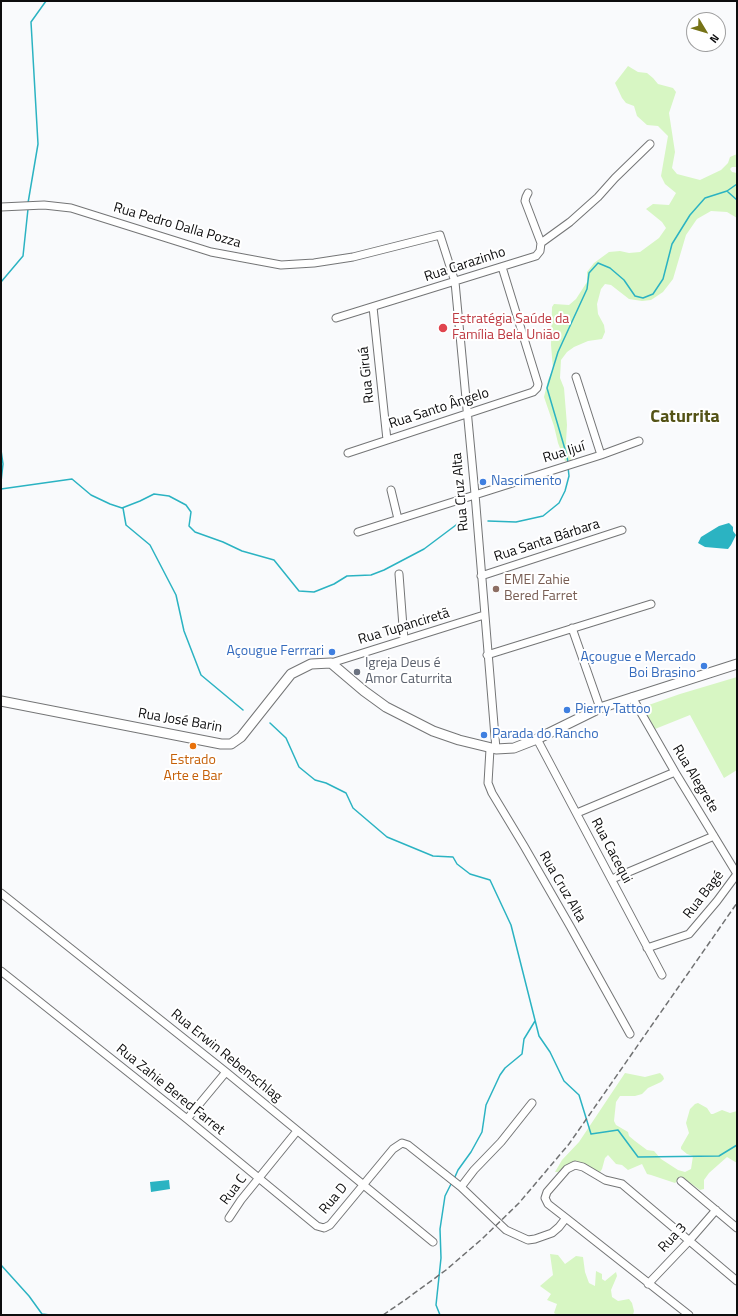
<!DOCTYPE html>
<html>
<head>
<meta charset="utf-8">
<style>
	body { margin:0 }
	#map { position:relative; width:738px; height:1316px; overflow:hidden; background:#f9fafc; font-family:"Titillium Web",sans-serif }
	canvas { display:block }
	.frame { position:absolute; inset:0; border:2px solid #0d0d0e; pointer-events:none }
	.north { position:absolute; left:686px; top:12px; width:40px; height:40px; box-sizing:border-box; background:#fff; border:1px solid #9e9e9f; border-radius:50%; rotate:128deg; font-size:11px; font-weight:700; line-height:16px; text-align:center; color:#0d0d0e }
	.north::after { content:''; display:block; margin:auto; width:14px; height:18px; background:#767317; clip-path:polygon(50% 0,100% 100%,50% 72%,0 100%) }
</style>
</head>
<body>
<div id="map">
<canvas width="738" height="1316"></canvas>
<div class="frame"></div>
<div class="north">N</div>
</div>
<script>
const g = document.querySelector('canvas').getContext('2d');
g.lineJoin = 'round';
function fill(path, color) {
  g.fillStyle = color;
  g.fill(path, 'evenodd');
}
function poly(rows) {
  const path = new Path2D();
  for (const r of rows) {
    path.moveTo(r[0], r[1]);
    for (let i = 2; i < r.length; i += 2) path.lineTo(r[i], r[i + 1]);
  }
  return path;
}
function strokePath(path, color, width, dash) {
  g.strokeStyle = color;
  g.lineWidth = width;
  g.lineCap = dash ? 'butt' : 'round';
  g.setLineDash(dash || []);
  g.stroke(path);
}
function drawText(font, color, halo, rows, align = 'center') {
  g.font = font + ' "Titillium Web",sans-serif';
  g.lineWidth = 4;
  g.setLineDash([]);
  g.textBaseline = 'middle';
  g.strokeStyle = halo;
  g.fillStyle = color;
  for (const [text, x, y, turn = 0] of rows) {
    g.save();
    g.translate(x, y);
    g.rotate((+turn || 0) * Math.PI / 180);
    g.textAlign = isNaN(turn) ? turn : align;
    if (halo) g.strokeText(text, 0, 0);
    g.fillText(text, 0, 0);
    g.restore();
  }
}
fill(poly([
	[628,66,638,72,647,73,653,78,658,84,673,88,676,92,669,113,675,152,672,168,677,174,700,180,721,170,728,163,730,157,737,154,737,167,732,167,730,169,732,172,737,173,737,218,727,212,711,211,697,219,686,235,673,279,663,292,651,300,642,301,629,299,611,285,605,284,601,289,597,304,598,314,604,325,605,332,602,339,588,341,574,347,567,352,561,360,560,378,564,388,567,425,566,442,571,460,565,461,558,443,554,426,544,397,548,380,553,369,551,345,552,307,554,304,569,305,576,299,587,282,587,272,594,263,609,252,620,251,629,253,640,252,659,238,666,228,662,222,646,209,653,204,669,205,676,193,665,184,661,176,668,136,658,126,647,125,637,116,634,106,626,103,622,98,615,83],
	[737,677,737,770,724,778,690,715,655,729,643,707,680,694],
	[625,1073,645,1077,660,1073,663,1076,664,1079,661,1082,648,1088,642,1094,635,1096,620,1096,616,1102,614,1121,616,1125,628,1132,629,1136,635,1141,647,1150,654,1151,661,1159,678,1170,685,1172,691,1169,693,1156,687,1154,681,1149,681,1147,689,1133,686,1123,690,1109,695,1104,698,1103,707,1108,711,1114,713,1114,722,1110,730,1113,737,1111,737,1163,727,1157,709,1173,704,1180,704,1189,700,1190,682,1177,675,1183,651,1175,647,1174,642,1164,628,1170,622,1165,616,1164,608,1155,605,1158,602,1169,600,1172,593,1170,587,1165,579,1163,571,1164,558,1172,555,1172,562,1160,579,1142],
	[550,1254,558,1255,565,1264,576,1256,583,1257,585,1272,589,1283,595,1286,596,1271,602,1274,602,1279,605,1281,616,1272,617,1276,611,1290,612,1297,618,1301,629,1299,632,1303,634,1311,633,1315,557,1315,554,1313,557,1304,547,1300,551,1294,540,1286,553,1275]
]), '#d7f6c3');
fill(poly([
	[729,523,733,527,733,531,736,535,731,545,728,549,705,547,698,543,701,537,719,526],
	[169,1180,170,1189,151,1192,150,1182]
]), '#2bb3c2');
strokePath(poly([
	[728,192,737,200],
	[28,203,38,144,31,22,46,1],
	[1,282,23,256,28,209],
	[1,450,3,464,1,482],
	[568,463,567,456,547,388,558,352,587,289,589,273,598,263,610,268,624,280,635,296,643,298,653,294,663,279,672,244,690,215,705,198,727,191,737,184],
	[1,489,72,479,91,495,110,504,122,508,140,501,154,494,169,496,186,505,191,512,189,526,195,532,223,542,242,551,274,560,299,591,314,592,334,584,347,576,371,575,384,570,424,549,460,522],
	[123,508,126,525,150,545,176,595,184,631,201,675,243,710],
	[488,521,516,522,543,516,559,503,565,491,569,476,568,467],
	[270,723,286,738,299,767,315,780,326,783,346,793,353,808,387,837,433,856,453,857,457,864,470,874,490,880,511,925,539,1036,550,1052,564,1081,579,1095,591,1134,618,1130,638,1157,719,1156,737,1145],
	[454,1179,458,1170,471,1152,482,1132,486,1105,500,1075,505,1068,522,1054,524,1039,535,1021],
	[1,1265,29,1296,42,1314,50,1315],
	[440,1315,436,1305,441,1258,440,1229,445,1196,452,1182]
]), '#2bb3c2', 1.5);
const minor = poly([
	[1,207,44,205,71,208,211,252,281,265,314,263,353,257,440,235,455,282,475,494,496,749],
	[541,243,570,222,598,197,615,178,650,144],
	[373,307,387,440],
	[336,318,536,256,540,251,541,243,525,201,526,197,528,193],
	[576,377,601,455],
	[348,453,533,392,537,388,538,384,502,267],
	[391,490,398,519],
	[358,532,601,455,639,441],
	[399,574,404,640],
	[481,576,622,530],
	[572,628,600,708],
	[487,655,651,604],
	[331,663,484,615],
	[632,697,675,772,737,874,717,901,689,934,647,948],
	[537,739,662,975],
	[490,749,488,783,492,793,524,846,570,926,630,1034],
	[577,813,675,772],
	[612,879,714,836],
	[1,893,226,1072,433,1242],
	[1,971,187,1119,317,1226,324,1228,330,1225,393,1149,402,1143,408,1145,461,1187,506,1230,528,1240,535,1239,552,1233,559,1227,566,1218,689,1315],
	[187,1119,226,1072],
	[681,1181,737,1228],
	[461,1187,474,1170,501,1142,532,1103],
	[229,1218,241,1200,297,1131],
	[566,1218,548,1204,545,1198,547,1192,567,1169,575,1165,583,1167,605,1180,622,1184,737,1281],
	[648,1284,689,1241,716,1210]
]);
const major = poly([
	[1,701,221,744,231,744,241,737,291,674,311,664,331,663,364,691,386,707,433,731,459,740,496,749,514,748,537,739,600,708,737,664]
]);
strokePath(minor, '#747576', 9);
strokePath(major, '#747576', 11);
strokePath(minor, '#fff', 7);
strokePath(major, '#fff', 9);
strokePath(poly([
	[383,1315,405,1300,446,1270,482,1239,519,1203,569,1144,737,903]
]), '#707172', 1.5, [6, 3]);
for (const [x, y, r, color] of [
	[443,328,5,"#e0444e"],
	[483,482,4,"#3f7fe0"],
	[496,589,4,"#8d6e63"],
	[332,652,4,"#3f7fe0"],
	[704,666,4,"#3f7fe0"],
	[357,672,4,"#6b7280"],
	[567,710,4,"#3f7fe0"],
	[484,735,4,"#3f7fe0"],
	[193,746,4,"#e8710a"]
]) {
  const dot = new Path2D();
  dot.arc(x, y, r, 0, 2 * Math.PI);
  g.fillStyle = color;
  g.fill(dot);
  strokePath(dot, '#fff', 1.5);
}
drawText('14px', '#0d0d0e', '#fff', [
	["Rua Pedro Dalla Pozza",177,226,16],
	["Rua Carazinho",465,265,-18],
	["Rua Giruá",367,375,-96],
	["Rua Santo Ângelo",439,409,-18],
	["Rua Ijuí",564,453,-17],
	["Rua Cruz Alta",461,492,-95],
	["Rua Santa Bárbara",547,541,-18],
	["Rua Tupanciretã",404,627,-17],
	["Rua José Barin",180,721,10],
	["Rua Alegrete",695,779,59],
	["Rua Cacequi",611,851,62],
	["Rua Cruz Alta",562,887,60],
	["Rua Bagé",704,895,-52],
	["Rua Erwin Rebenschlag",226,1056,39],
	["Rua Zahie Bered Farret",170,1090,39],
	["Rua C",234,1190,-53],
	["Rua D",334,1199,-50],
	["Rua 3",673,1238,-47]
]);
drawText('14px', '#be3a42', '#fff', [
	["Estratégia Saúde da",452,320],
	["Família Bela União",452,336]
], 'left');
drawText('14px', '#366cbe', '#fff', [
	["Nascimento",491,482],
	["Açougue Ferrrari",324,652,"right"],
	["Açougue e Mercado",696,658,"right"],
	["Boi Brasino",696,674,"right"],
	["Pierry Tattoo",575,710],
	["Parada do Rancho",492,735]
], 'left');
drawText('14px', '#785e54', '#fff', [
	["EMEI Zahie",504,581],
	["Bered Farret",504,597]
], 'left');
drawText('14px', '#5b616d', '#fff', [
	["Igreja Deus é",365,664],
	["Amor Caturrita",365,680]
], 'left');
drawText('14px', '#c56008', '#fff', [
	["Estrado",193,761],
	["Arte e Bar",193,777]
]);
drawText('bold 18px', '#545316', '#fff', [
	["Caturrita",685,418]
]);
</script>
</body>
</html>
